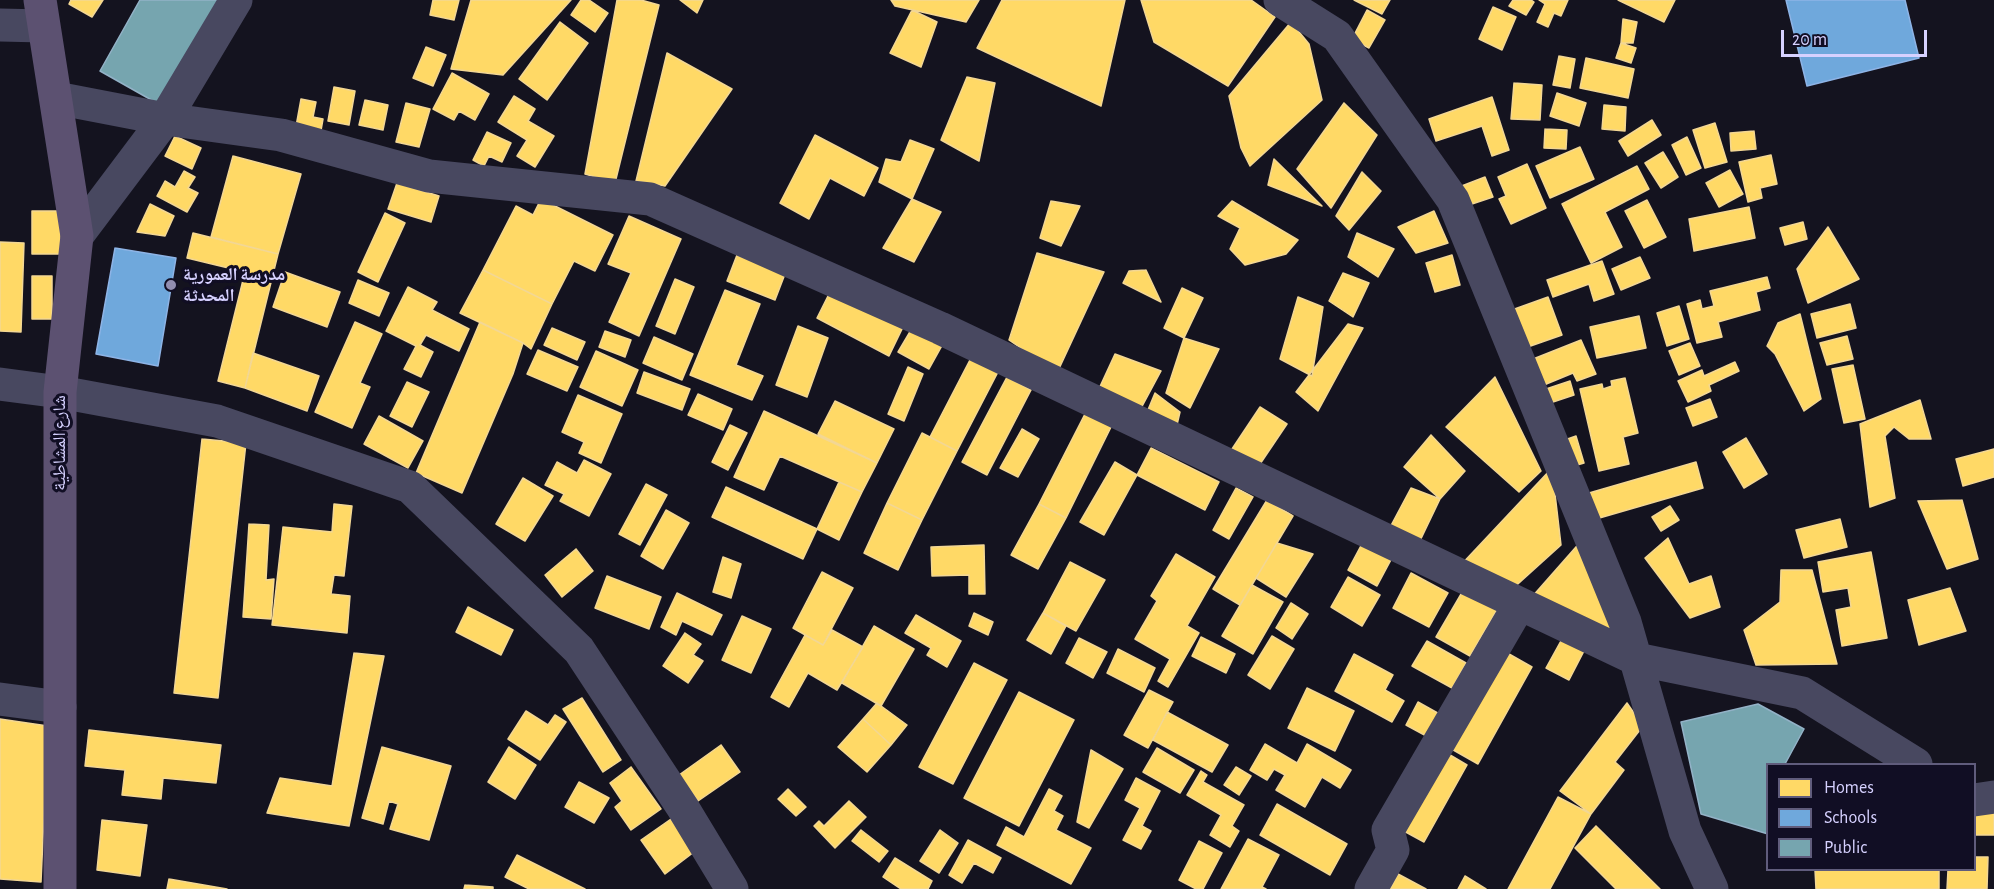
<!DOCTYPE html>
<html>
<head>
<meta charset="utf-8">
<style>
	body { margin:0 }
	#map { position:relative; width:1994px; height:889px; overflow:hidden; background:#14131f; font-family:"Alegreya Sans",sans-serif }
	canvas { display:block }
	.legend { position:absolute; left:1766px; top:763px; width:210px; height:108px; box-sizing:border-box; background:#110e24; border:2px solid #605c7c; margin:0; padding:8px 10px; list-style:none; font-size:18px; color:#d6d1ff }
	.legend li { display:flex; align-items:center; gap:12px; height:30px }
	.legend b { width:30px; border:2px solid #605c7c }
	.scale { position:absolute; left:1781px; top:30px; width:146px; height:27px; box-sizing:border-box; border:3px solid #d6d1ff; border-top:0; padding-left:8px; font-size:18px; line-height:21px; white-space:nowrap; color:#d6d1ff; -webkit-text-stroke:4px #110e24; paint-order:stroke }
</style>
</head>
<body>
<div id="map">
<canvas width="1994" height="889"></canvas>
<ul class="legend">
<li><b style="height:16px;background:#ffd966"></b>Homes</li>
<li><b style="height:16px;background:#6fa8dc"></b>Schools</li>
<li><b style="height:16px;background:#76a5af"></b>Public</li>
</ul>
<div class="scale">20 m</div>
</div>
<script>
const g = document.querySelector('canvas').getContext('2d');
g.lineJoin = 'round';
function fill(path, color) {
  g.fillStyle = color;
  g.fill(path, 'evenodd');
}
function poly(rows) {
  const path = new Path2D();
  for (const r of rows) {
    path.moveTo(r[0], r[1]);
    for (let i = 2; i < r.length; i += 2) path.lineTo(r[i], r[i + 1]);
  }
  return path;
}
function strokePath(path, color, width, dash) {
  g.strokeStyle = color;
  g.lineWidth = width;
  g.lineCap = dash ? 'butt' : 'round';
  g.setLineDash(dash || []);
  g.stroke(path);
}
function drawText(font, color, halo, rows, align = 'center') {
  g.font = font + ' "Alegreya Sans","Noto Naskh Arabic",sans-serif';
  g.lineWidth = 6;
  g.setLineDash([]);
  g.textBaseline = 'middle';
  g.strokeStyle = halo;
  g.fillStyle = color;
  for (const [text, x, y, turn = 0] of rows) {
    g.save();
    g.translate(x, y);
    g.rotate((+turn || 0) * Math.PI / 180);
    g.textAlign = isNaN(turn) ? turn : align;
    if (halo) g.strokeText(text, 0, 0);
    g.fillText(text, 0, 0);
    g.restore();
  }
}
const homes = poly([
	[71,0,103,0,92,17,69,4,71,0],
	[433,0,459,0,454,20,430,15,433,0],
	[471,0,571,0,503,75,451,69,471,0],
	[581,0,589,0,608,13,595,32,571,15,581,0],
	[617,0,641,0,659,5,615,183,585,174,617,0],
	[680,0,703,0,697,13,680,0],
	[891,0,979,0,966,22,895,6,891,0],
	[1002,0,1125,0,1101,106,977,48,1002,0],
	[1141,0,1251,0,1275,17,1228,86,1154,42,1141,0],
	[1354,0,1390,0,1382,14,1354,0],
	[1513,0,1531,0,1534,2,1526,15,1509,6,1513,0],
	[1539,0,1568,0,1561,16,1554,13,1548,27,1537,22,1545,4,1539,0],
	[1618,0,1675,0,1664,22,1618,0],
	[1493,7,1516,17,1502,50,1479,39,1493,7],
	[912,10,937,22,921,67,890,53,912,10],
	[1367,10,1385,20,1369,48,1352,39,1367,10],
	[1623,19,1637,22,1633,43,1621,43,1623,19],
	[560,22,588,43,547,100,519,79,560,22],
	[1291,22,1309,44,1322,100,1250,166,1241,148,1229,96,1291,22],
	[1621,43,1636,48,1631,63,1616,58,1621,43],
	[426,47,446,55,433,86,413,78,426,47],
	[667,53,732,89,665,186,636,181,667,53],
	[1559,56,1575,59,1570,88,1553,85,1559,56],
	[1586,58,1634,69,1628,98,1580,88,1586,58],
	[452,73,489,94,475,120,459,111,454,120,433,109,452,73],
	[967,77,995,83,979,161,941,140,967,77],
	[1514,83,1542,85,1540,120,1511,119,1514,83],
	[334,87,355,91,349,125,328,121,334,87],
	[1557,93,1586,103,1579,126,1550,116,1557,93],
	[514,96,535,109,528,121,554,136,535,167,517,156,527,140,498,122,514,96],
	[1492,97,1509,150,1492,156,1482,126,1436,141,1429,119,1492,97],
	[301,99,316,102,313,117,323,119,320,136,295,132,301,99],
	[365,100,388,105,383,130,359,125,365,100],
	[406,103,430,109,419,147,396,142,406,103],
	[1344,103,1377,135,1331,208,1297,169,1344,103],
	[1604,105,1626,107,1625,131,1602,129,1604,105],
	[1652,120,1661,135,1628,156,1619,141,1652,120],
	[1715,123,1727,162,1705,168,1693,130,1715,123],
	[1545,129,1567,130,1566,149,1544,148,1545,129],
	[1754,131,1756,149,1731,151,1730,133,1754,131],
	[487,132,511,143,502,162,489,156,484,166,473,160,487,132],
	[815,135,878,168,864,196,830,178,809,219,780,203,815,135],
	[175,136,201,148,192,169,165,156,175,136],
	[1687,137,1701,168,1686,175,1672,145,1687,137],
	[910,140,934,149,912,199,879,182,886,159,901,162,910,140],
	[1580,147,1594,179,1550,198,1536,166,1580,147],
	[1663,152,1678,177,1661,188,1645,163,1663,152],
	[1771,155,1777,184,1760,188,1762,198,1748,202,1739,162,1771,155],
	[233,156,301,174,278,254,211,237,233,156],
	[1274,159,1322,206,1268,185,1274,159],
	[1527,164,1546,208,1511,224,1499,199,1506,196,1498,177,1527,164],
	[1637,166,1649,189,1605,212,1622,247,1591,263,1562,204,1637,166],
	[1730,170,1743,194,1719,207,1706,183,1730,170],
	[184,171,195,177,188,188,198,193,187,212,157,196,165,181,175,187,184,171],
	[1362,172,1381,191,1349,230,1336,216,1362,172],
	[1485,177,1493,197,1466,206,1459,187,1485,177],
	[397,183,439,196,431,222,388,209,397,183],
	[541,199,613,235,595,271,574,261,552,304,483,270,516,206,533,215,541,199],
	[912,199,941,212,914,262,883,248,912,199],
	[1647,200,1666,237,1644,248,1625,211,1647,200],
	[1051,201,1080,206,1061,246,1040,238,1051,201],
	[1232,201,1298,240,1286,254,1245,265,1230,249,1240,228,1218,216,1232,201],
	[150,204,174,216,165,236,137,232,150,204],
	[1749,207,1755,238,1694,251,1689,219,1749,207],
	[32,211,67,211,67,254,32,254,32,211],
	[1434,211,1448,243,1416,253,1398,227,1434,211],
	[385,213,405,223,378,282,358,272,385,213],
	[629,216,681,239,639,336,609,322,631,273,608,264,629,216],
	[1803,222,1807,239,1785,245,1780,228,1803,222],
	[1828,227,1859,279,1808,303,1797,269,1828,227],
	[193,233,278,254,245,388,218,381,245,272,187,258,193,233],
	[1357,233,1394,249,1378,277,1348,257,1357,233],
	[0,242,24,243,21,332,0,331,0,242],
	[1037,253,1104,272,1057,373,1009,340,1037,253],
	[737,255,785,274,775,300,727,281,737,255],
	[1452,255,1460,285,1435,292,1426,263,1452,255],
	[1640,257,1650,278,1621,290,1612,269,1640,257],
	[1602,261,1614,294,1594,301,1589,284,1553,297,1547,280,1602,261],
	[483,270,552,304,531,349,523,343,460,313,483,270],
	[1146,270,1161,302,1123,283,1129,271,1146,270],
	[285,272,340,292,327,327,273,307,285,272],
	[1343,273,1369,283,1353,317,1329,301,1343,273],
	[32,276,52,276,52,319,32,319,32,276],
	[1767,277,1770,288,1756,292,1760,310,1718,322,1722,337,1697,343,1687,304,1700,300,1702,309,1714,306,1710,291,1767,277],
	[675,279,694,287,675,334,656,326,675,279],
	[358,280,389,293,379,316,349,303,358,280],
	[408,287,437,302,432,310,469,329,459,351,426,335,420,345,433,352,421,377,404,369,416,346,386,331,408,287],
	[832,288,904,325,889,356,817,318,832,288],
	[1182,288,1203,298,1184,338,1164,328,1182,288],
	[725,290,760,304,736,365,763,376,752,400,690,375,725,290],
	[1298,297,1323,307,1312,376,1280,359,1298,297],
	[1548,297,1562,335,1522,349,1509,311,1548,297],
	[1850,304,1856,328,1817,338,1811,314,1850,304],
	[1679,306,1689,339,1667,346,1657,313,1679,306],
	[1800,314,1821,399,1804,411,1775,354,1767,346,1778,323,1800,314],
	[1639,316,1646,348,1597,358,1590,327,1639,316],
	[355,322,382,334,360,383,370,387,352,428,315,412,355,322],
	[480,322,523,343,513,374,462,493,416,473,480,322],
	[1348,324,1363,328,1318,411,1296,392,1348,324],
	[914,325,944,342,929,369,898,352,914,325],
	[798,326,828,338,807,397,776,385,798,326],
	[552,328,585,342,577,360,544,345,552,328],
	[605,331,631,340,625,357,599,347,605,331],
	[1847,336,1853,359,1827,365,1820,343,1847,336],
	[654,337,693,354,682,380,643,363,654,337],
	[1184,338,1219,349,1190,408,1166,393,1184,338],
	[1581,340,1596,374,1577,381,1573,373,1539,387,1528,361,1581,340],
	[1690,343,1700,366,1679,375,1669,351,1690,343],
	[538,350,578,367,567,391,527,374,538,350],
	[596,351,638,370,622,406,580,387,596,351],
	[253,353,319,376,307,411,245,388,253,353],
	[1115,354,1161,371,1139,412,1097,393,1115,354],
	[972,356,999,370,957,451,930,437,972,356],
	[1735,362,1739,371,1709,385,1711,391,1688,402,1678,381,1702,370,1704,376,1735,362],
	[1853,365,1865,419,1844,423,1832,369,1853,365],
	[908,367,923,374,904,421,888,414,908,367],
	[644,372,690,389,682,410,637,393,644,372],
	[1007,377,1031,390,987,475,962,462,1007,377],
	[1495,377,1541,471,1519,492,1446,427,1495,377],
	[1625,378,1638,433,1623,437,1629,464,1599,471,1580,389,1602,384,1603,389,1612,386,1611,381,1625,378],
	[1570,381,1574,395,1547,404,1543,390,1570,381],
	[407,382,429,392,412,427,390,416,407,382],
	[1155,393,1180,412,1176,429,1145,417,1155,393],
	[698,394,732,409,723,430,688,415,698,394],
	[578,395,622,414,601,463,579,453,584,442,562,432,578,395],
	[1710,399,1717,417,1693,426,1686,408,1710,399],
	[1920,400,1931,439,1909,439,1894,427,1885,436,1895,498,1870,507,1860,424,1920,400],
	[835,401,894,429,877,463,818,434,835,401],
	[1260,407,1287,424,1258,467,1232,449,1260,407],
	[1087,410,1113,423,1066,518,1039,504,1087,410],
	[764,411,877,463,862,492,780,456,764,490,734,477,764,411],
	[379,416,423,441,408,468,364,444,379,416],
	[730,425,747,433,728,470,712,462,730,425],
	[1022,429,1039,439,1018,477,1000,468,1022,429],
	[922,433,957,451,922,520,887,503,922,433],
	[1431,435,1465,471,1440,499,1404,467,1431,435],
	[1576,436,1584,463,1567,468,1559,442,1576,436],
	[1746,438,1767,474,1744,488,1723,452,1746,438],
	[202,439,246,443,218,698,174,693,202,439],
	[1151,448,1219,482,1205,510,1137,475,1151,448],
	[1994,449,1994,477,1963,486,1956,459,1994,449],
	[584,460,611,474,589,516,560,501,564,494,545,485,557,462,577,473,584,460],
	[1115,462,1137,475,1104,535,1080,522,1115,462],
	[1696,462,1703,488,1596,519,1589,493,1696,462],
	[1552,468,1561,545,1509,592,1458,568,1552,468],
	[523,478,553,496,525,541,496,524,523,478],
	[839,482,862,492,839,540,817,529,839,482],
	[646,484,667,495,640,545,619,534,646,484],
	[726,487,817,529,803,559,712,517,726,487],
	[1236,488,1253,497,1229,539,1213,530,1236,488],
	[1411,488,1440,499,1417,547,1387,533,1411,488],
	[1267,500,1293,516,1240,605,1213,589,1267,500],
	[1962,500,1978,559,1947,569,1918,501,1962,500],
	[887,503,922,520,898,570,864,553,887,503],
	[334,504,352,506,344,576,334,575,331,594,350,596,347,633,272,625,283,527,332,532,334,504],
	[1039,504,1066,518,1038,569,1011,555,1039,504],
	[1670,506,1679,520,1661,531,1652,517,1670,506],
	[666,510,689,523,663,569,641,556,666,510],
	[1840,519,1847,547,1804,558,1796,530,1840,519],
	[249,524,269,525,266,580,274,579,271,619,243,617,249,524],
	[1668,538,1689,584,1711,576,1720,607,1690,618,1645,558,1668,538],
	[1583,539,1620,645,1531,598,1583,539],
	[1364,540,1393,556,1377,586,1348,570,1364,540],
	[1277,543,1313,554,1286,597,1256,578,1277,543],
	[984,545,985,594,969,594,969,575,932,576,931,547,984,545],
	[576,549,593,571,562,597,545,575,576,549],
	[1871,552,1887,638,1842,646,1836,610,1851,607,1848,588,1823,592,1818,562,1871,552],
	[1176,554,1215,577,1187,626,1199,633,1168,687,1158,681,1170,659,1135,639,1157,601,1151,596,1176,554],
	[723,557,741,564,731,598,713,592,723,557],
	[1070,562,1105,580,1076,631,1043,613,1070,562],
	[1781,570,1812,570,1837,664,1756,665,1744,630,1780,602,1781,570],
	[822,572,853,588,823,645,793,628,822,572],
	[1411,573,1448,593,1429,627,1393,608,1411,573],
	[607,576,661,597,649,629,595,608,607,576],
	[1348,577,1380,595,1362,626,1331,607,1348,577],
	[1252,585,1283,602,1253,654,1222,636,1252,585],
	[1950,588,1966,631,1919,645,1908,600,1950,588],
	[1464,589,1498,608,1470,656,1436,637,1464,589],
	[677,593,722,615,712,635,682,621,676,635,661,627,677,593],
	[1291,603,1308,614,1292,639,1276,628,1291,603],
	[468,607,513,630,501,655,456,632,468,607],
	[974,613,993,622,988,635,969,626,974,613],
	[1043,613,1066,626,1051,654,1027,640,1043,613],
	[916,615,961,641,947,667,927,655,931,648,905,633,916,615],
	[742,616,771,629,751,673,722,660,742,616],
	[874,626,914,649,881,706,842,683,874,626],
	[832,630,863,647,837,690,808,673,789,707,771,697,805,635,823,645,832,630],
	[685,633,701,644,693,655,703,661,688,683,663,666,685,633],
	[1272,636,1294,649,1270,689,1248,675,1272,636],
	[1201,637,1235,654,1226,673,1192,656,1201,637],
	[1079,638,1107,652,1093,678,1066,663,1079,638],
	[1562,639,1584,651,1569,680,1546,668,1562,639],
	[1427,641,1466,663,1452,688,1412,666,1427,641],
	[1118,649,1155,668,1144,692,1107,673,1118,649],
	[1502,650,1532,667,1478,764,1448,747,1502,650],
	[354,653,384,656,349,826,267,813,280,778,332,786,354,653],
	[1354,654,1393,675,1385,690,1404,701,1392,722,1335,691,1354,654],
	[974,663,1007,680,953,784,919,767,974,663],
	[1307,688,1354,711,1335,751,1288,728,1307,688],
	[1149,690,1173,702,1148,748,1124,735,1149,690],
	[1019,692,1074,720,1019,826,964,798,1019,692],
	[582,698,621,760,603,772,563,709,582,698],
	[1418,702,1443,716,1430,738,1406,725,1418,702],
	[877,703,907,725,891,745,863,719,877,703],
	[1627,703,1643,726,1615,762,1624,770,1591,814,1560,791,1627,703],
	[526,711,548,725,555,715,566,722,540,760,508,739,526,711],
	[1167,712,1228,745,1212,772,1153,740,1167,712],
	[0,719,48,726,41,882,0,879,0,719],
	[863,719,891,745,867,772,838,747,863,719],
	[89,730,221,745,216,783,163,778,161,799,122,795,125,770,85,766,89,730],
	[1265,744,1297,763,1307,744,1351,770,1340,788,1322,777,1305,807,1276,790,1285,775,1274,769,1267,780,1250,770,1265,744],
	[721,745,740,772,698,801,679,775,721,745],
	[382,747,451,766,429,840,390,829,398,804,389,801,383,824,362,818,382,747],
	[509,747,536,765,515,799,488,782,509,747],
	[1157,748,1194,770,1180,793,1143,772,1157,748],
	[1091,750,1123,769,1089,828,1077,822,1091,750],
	[1445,752,1467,765,1424,842,1402,830,1445,752],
	[631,767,661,809,631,830,615,807,622,801,610,783,631,767],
	[1236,767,1251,776,1239,795,1224,785,1236,767],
	[1201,771,1207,775,1203,782,1244,805,1232,826,1239,831,1230,847,1210,835,1221,815,1187,795,1201,771],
	[1136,778,1160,791,1142,826,1151,831,1141,849,1123,840,1140,808,1125,800,1136,778],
	[579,782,609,798,594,823,565,807,579,782],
	[788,789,806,807,796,816,778,799,788,789],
	[1049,789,1062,796,1054,811,1063,816,1056,830,1091,848,1071,884,997,845,1006,827,1024,837,1049,789],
	[1558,797,1591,814,1550,889,1508,889,1558,797],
	[849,801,866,817,835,848,814,826,819,821,824,826,849,801],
	[1277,804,1347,844,1330,875,1260,835,1277,804],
	[1974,810,1994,811,1994,835,1974,835,1974,810],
	[671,819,694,852,665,874,641,840,671,819],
	[102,820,147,825,140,876,97,870,102,820],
	[1596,826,1660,889,1616,889,1575,848,1596,826],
	[861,830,888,851,879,862,852,841,861,830],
	[940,830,958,843,939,873,920,861,940,830],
	[1248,839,1279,855,1262,887,1266,889,1221,889,1248,839],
	[968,840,1001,858,993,873,974,863,962,883,949,875,968,840],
	[1199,841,1222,853,1203,889,1196,889,1179,880,1199,841],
	[517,855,585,889,529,889,505,877,517,855],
	[1974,857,1988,857,1987,889,1947,889,1948,870,1974,870,1974,857],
	[895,858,932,881,928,889,901,889,883,877,895,858],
	[1815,870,1939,870,1939,889,1816,889,1815,870],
	[1398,874,1426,889,1390,889,1398,874],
	[1465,876,1486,889,1458,889,1465,876],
	[169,879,227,889,167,889,169,879],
	[465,885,493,887,493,889,464,889,465,885]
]);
fill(homes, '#ffd966');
strokePath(homes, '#f3d794', 1.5);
const schools = poly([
	[1786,0,1905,0,1919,58,1807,86,1786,0],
	[115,248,176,258,158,366,96,354,115,248]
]);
fill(schools, '#6fa8dc');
strokePath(schools, '#8eb4e6', 1.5);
const public = poly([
	[140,0,222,0,162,106,100,71,140,0],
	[1758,704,1804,729,1785,764,1768,764,1768,834,1701,814,1681,722,1758,704]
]);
fill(public, '#76a5af');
strokePath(public, '#93b2c7', 1.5);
strokePath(poly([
	[1280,0,1337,36,1453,200,1625,622,1685,831,1712,889],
	[0,25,43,26],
	[56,98,165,119,281,135,429,176,650,199,940,328,1636,659,1802,693,1916,764],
	[77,236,165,119,236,0],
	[0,384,60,392,217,421,410,487,579,650,683,808,732,889],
	[0,699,60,707],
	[1974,800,1994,797],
	[1371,889,1393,850,1388,830,1519,605]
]), '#484860', 33);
strokePath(poly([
	[40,0,77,236,60,392,60,889]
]), '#5c5171', 33);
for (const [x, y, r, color] of [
	[171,285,6,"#928eb1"]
]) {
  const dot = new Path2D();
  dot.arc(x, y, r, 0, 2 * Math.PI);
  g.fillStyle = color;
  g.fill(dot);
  strokePath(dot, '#110e24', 2);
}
drawText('bold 18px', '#d6d1ff', '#110e24', [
	["مدرسة العمورية",183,275],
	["المحدثة",183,296]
], 'left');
drawText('18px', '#d6d1ff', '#110e24', [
	["شارع المشاطية",60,443,-90]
]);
</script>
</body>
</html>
